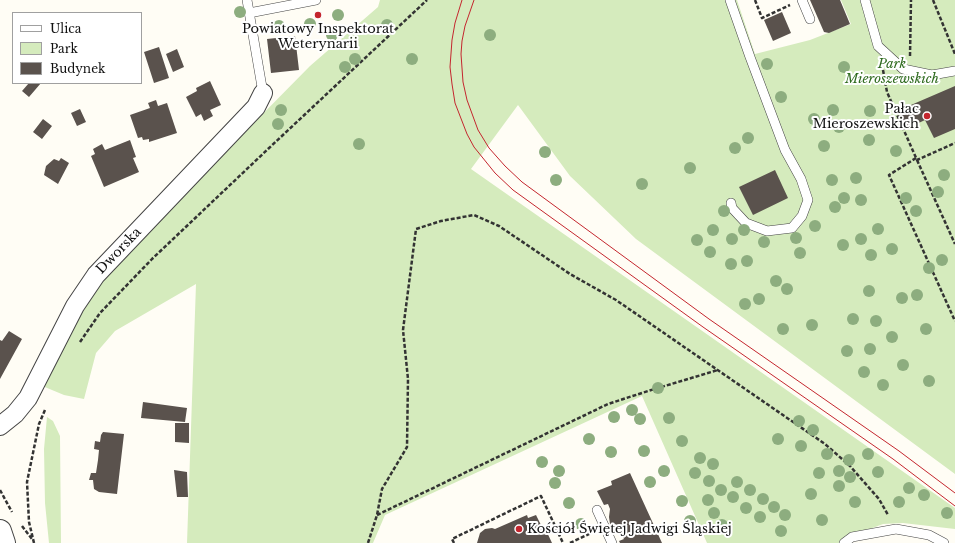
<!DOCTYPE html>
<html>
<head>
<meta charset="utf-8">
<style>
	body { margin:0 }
	#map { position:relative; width:955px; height:543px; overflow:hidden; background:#fffdf5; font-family:"Libre Baskerville",serif }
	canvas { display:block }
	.legend { position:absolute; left:12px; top:12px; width:130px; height:72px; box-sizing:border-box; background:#fff; border:1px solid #a0a0a0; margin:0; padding:5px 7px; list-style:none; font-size:12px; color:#111 }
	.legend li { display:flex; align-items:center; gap:8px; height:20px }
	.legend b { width:20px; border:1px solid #a0a0a0 }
</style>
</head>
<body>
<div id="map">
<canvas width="955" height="543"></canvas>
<ul class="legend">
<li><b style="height:5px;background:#fff"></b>Ulica</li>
<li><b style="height:11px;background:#d5ebbd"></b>Park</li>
<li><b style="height:11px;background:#5a524d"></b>Budynek</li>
</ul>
</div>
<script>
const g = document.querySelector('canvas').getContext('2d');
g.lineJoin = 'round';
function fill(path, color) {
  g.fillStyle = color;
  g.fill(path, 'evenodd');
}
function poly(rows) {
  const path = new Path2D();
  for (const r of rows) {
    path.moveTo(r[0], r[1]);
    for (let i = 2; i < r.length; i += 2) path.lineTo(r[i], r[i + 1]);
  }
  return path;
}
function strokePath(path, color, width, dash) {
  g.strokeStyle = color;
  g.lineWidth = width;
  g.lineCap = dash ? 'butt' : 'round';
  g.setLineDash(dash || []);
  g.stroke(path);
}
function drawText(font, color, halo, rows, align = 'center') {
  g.font = font + ' "Libre Baskerville",serif';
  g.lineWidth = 4;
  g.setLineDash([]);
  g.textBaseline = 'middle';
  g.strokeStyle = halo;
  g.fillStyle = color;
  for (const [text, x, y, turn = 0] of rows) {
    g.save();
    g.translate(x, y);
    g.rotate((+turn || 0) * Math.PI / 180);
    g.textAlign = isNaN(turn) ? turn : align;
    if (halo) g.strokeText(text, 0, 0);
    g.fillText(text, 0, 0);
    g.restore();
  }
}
fill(poly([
	[380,0,737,0,755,54,810,40,851,24,841,0,955,0,955,474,636,239,570,176,518,105,471,169,955,508,955,529,903,523,883,524,854,535,844,543,707,543,642,396,385,515,373,543,187,543,196,284,115,331,96,353,84,399,64,395,40,385,99,280,310,66,378,7],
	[47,417,53,421,60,436,61,543,49,543,45,503,44,449]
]), '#d5ebbd');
fill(poly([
	[810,0,840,0,850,24,829,33,824,32],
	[782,12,791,33,773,41,764,20],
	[295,36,299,70,271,73,267,39],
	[159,47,169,78,154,83,144,52],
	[177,49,184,67,173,72,166,54],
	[210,81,221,105,210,110,213,116,204,121,201,114,196,117,186,97,197,91,196,88],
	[29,83,41,83,29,97,22,91],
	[955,86,955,129,934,138,925,120,906,129,897,111],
	[156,100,158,106,167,103,177,133,149,142,149,139,143,140,142,137,138,138,130,115,150,108,148,103],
	[80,109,86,122,77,126,71,113],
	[43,119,52,126,42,139,33,132],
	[130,140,136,157,133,158,139,172,104,187,91,156,95,154,93,149,102,144,105,150],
	[61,158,69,163,58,184,44,175,46,166,54,159,59,161],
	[775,170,788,198,753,215,739,187],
	[9,331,22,339,0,379,0,340,2,341],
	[143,402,187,408,185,422,141,418],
	[175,423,189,423,189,443,175,442],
	[103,432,124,434,117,494,99,492,94,489,93,480,89,480,91,473,96,473,98,460,99,450,94,449,95,441,100,442,101,435],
	[174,470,187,472,188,497,177,497],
	[630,473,662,543,620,543,619,541,624,539,621,534,616,531,610,524,609,517,610,509,608,504,604,505,597,491,612,485,611,481],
	[527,515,528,518,536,515,543,529,545,528,552,543,477,543,480,533,485,529,492,528,495,529]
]), '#5a524d');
const service = poly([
	[247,0,263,93],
	[730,0,750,57,785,150,801,179,808,200,802,216,792,228,767,231,746,223,732,208,731,203],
	[802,0,810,19],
	[865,0,878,46,903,69,932,75,955,71],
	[249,13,316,0],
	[597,510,612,543],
	[844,543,852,537,896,529,929,535,944,543]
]);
const minor = poly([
	[0,426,15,414,28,398,75,306,96,275,256,107,263,93]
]);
const tertiary = poly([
	[0,531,4,543]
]);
strokePath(service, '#444', 10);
strokePath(minor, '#444', 20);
strokePath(tertiary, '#444', 24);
strokePath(poly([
	[755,0,762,18,790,5],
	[933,0,955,54],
	[910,56,911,0],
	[883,70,887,92,917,160,955,143],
	[916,158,889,175,955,321],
	[917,160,955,244],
	[80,342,100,313,152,259,268,149,427,0],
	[0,490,12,512],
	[377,515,608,404,648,391,718,370],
	[22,526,32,539],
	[34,543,29,522,27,482,39,424,45,410],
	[368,543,377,515,382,489,407,447,408,379,403,330,416,229,441,221,474,215,499,226,570,274,616,300,825,444,850,466,879,499,888,515],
	[454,543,452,539,541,496,563,543],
	[570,543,591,533]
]), '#333', 2.5, [4, 2]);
strokePath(service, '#fff', 9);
strokePath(minor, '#fff', 18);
strokePath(tertiary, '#fff', 22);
strokePath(poly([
	[462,0,455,23,452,40,450,67,452,84,455,103,467,134,474,147,495,173,513,190,703,327,893,459,955,506],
	[474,0,465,26,462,41,461,54,463,82,467,100,478,130,489,148,505,166,522,182,709,319,899,451,955,493]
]), '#c4262e', 1);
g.fillStyle = '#8dad7f';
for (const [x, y] of [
	[240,12],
	[338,15],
	[310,24],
	[387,25],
	[279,26],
	[332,35],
	[490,35],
	[355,59],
	[412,59],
	[767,64],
	[345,67],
	[844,67],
	[781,97],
	[281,110],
	[833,110],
	[870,111],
	[814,119],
	[278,124],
	[839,127],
	[748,138],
	[869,140],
	[359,144],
	[824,146],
	[735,148],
	[896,151],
	[545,152],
	[690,168],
	[944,175],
	[856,178],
	[556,180],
	[832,180],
	[642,184],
	[938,192],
	[844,198],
	[906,198],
	[861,200],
	[835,207],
	[724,211],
	[916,211],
	[815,226],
	[878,229],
	[713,230],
	[744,230],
	[796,238],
	[732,239],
	[861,239],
	[697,240],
	[764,242],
	[843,245],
	[892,249],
	[710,252],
	[800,253],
	[871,255],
	[942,260],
	[747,261],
	[731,264],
	[929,268],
	[776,281],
	[787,289],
	[869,291],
	[917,295],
	[902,298],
	[759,299],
	[745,304],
	[853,319],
	[876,321],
	[812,325],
	[783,329],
	[926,329],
	[892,337],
	[870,349],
	[847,351],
	[903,365],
	[864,372],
	[929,381],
	[883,385],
	[658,388],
	[632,410],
	[614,417],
	[669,418],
	[640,419],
	[799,421],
	[813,430],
	[589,439],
	[778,439],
	[682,441],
	[801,446],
	[644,451],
	[611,452],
	[827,454],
	[868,454],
	[700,458],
	[849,460],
	[542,462],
	[713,464],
	[559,471],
	[664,471],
	[839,471],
	[878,472],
	[695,473],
	[819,473],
	[850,477],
	[709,481],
	[650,482],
	[737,482],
	[555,483],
	[839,486],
	[909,488],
	[721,490],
	[750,490],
	[811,494],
	[924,495],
	[733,497],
	[763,499],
	[708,500],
	[682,501],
	[855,502],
	[899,502],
	[569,503],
	[774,507],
	[746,508],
	[714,513],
	[947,513],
	[785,515],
	[760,517],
	[822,520],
	[690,521],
	[581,524],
	[722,525],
	[781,531]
]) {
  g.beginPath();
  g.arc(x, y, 6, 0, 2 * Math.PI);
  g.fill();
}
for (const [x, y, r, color] of [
	[318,15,4,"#c4262e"],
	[927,116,4,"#c4262e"],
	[519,529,4,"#c4262e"]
]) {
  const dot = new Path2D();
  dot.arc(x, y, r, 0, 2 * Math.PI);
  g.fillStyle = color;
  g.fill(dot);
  strokePath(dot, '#fff', 1.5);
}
drawText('13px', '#111', '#fff', [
	["Powiatowy Inspektorat",318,29],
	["Weterynarii",318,44],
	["Pałac",919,109,"right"],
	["Mieroszewskich",919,124,"right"],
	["Kościół Świętej Jadwigi Śląskiej",527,529,"left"]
]);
drawText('italic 13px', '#2f6b1f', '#fff', [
	["Park",892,64],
	["Mieroszewskich",892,79]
]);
drawText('13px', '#111', '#fff', [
	["Dworska",119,251,-46]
]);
</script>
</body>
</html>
